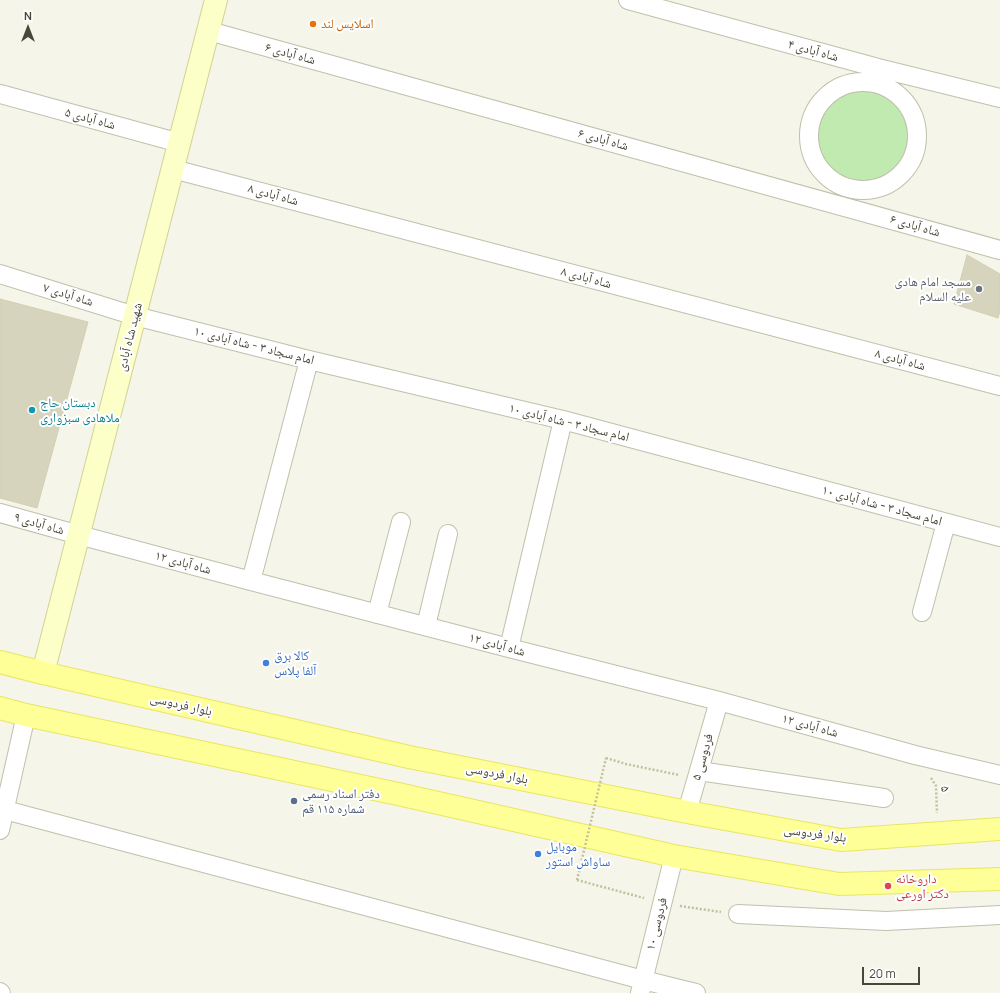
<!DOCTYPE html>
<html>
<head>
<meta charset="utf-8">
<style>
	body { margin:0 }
	#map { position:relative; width:1000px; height:993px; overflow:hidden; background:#f5f5e9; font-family:Manrope,sans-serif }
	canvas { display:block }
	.north { position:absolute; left:8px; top:8px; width:40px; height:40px; -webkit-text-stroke:3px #fff; paint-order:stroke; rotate:0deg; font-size:11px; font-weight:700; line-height:16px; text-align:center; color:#494737 }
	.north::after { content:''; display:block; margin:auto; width:14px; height:18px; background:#494737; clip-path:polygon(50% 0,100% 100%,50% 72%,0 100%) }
	.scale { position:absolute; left:862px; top:967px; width:58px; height:18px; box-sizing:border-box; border:2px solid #494737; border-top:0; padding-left:5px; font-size:12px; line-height:14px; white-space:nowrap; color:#494737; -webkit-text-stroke:3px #fff; paint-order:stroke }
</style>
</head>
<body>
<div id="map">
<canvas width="1000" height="993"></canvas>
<div class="north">N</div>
<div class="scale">20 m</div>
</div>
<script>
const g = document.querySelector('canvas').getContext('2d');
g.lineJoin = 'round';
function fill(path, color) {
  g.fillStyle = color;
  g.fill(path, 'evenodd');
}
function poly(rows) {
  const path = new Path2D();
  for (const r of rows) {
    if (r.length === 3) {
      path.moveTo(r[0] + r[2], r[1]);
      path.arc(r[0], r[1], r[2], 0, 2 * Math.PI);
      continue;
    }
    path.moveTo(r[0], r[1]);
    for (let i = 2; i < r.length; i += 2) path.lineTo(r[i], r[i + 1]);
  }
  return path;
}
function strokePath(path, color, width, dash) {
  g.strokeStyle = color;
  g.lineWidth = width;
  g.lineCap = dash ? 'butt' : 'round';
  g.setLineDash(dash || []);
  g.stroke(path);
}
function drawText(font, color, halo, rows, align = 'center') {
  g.font = font + ' Manrope,"Noto Naskh Arabic",sans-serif';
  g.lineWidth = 4;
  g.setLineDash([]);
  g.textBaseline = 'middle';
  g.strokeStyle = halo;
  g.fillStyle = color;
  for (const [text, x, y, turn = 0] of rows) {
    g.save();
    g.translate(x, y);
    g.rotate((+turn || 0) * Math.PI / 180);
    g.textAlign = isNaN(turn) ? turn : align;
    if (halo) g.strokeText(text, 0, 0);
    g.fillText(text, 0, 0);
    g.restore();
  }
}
fill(poly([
	[862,136,47]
]), '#c0eab0');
const building = poly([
	[967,255,1000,274,1000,311,998,318,954,304,967,255],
	[0,299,88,322,37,508,0,498,0,299]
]);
fill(building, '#d7d4be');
strokePath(building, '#d2cfb1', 1);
const minor = poly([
	[628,0,878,68,1000,98],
	[209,31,1000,250],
	[863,136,54],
	[0,94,180,143],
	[173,169,1000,386],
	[0,274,135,316,309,360,563,420,1000,537],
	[0,513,79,535,251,581,509,648,719,701,915,755,1000,775],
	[251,581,309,360],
	[922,612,946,523],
	[377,614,401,522],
	[426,626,448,534],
	[509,648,563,420],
	[699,771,884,798],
	[5,810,643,980,696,993],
	[687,812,719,701],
	[0,830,26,715],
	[738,914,886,921,1000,915],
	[0,992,1,993],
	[640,993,674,856]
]);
const secondary = poly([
	[43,673,216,0]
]);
const primary = poly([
	[0,662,43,673,409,757,687,812,841,840,1000,829],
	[0,708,26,715,398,794,674,856,839,884,1000,879]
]);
strokePath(minor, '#c1c0ab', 20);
strokePath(secondary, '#d2d295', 24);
strokePath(primary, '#e8e664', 24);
strokePath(poly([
	[606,758,626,764,679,775],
	[931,778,936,786,937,813],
	[577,880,644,898],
	[680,906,721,912]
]), '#c3c19c', 2.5, [2, 2]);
strokePath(minor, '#fff', 18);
strokePath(secondary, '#fdffc9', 22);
strokePath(primary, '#ffff98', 22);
strokePath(poly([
	[577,880,606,758]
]), '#c3c19c', 2.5, [2, 2]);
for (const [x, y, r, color] of [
	[313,24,4,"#e8710a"],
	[979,289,4,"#6b7280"],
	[32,410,4,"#0f9aa8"],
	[266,663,4,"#3f7fe0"],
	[294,801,4,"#5c6f8a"],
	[538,854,4,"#3f7fe0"],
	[888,886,4,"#e0444e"]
]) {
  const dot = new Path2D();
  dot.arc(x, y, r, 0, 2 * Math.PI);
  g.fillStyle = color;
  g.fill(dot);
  strokePath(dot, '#fff', 1.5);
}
drawText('13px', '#c56008', '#fff', [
	["اسلایس لند",321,24]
], 'left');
drawText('13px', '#494737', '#fff', [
	["شاه آبادی ۴",813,51,15],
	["شاه آبادی ۶",290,54,15],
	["شاه آبادی ۵",90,119,15],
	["شاه آبادی ۶",603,140,15],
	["شاه آبادی ۸",273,195,15],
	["شاه آبادی ۶",915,226,16],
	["شاه آبادی ۸",586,278,15],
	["شاه آبادی ۷",68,295,17],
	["شهید شاه آبادی",130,337,-76],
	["امام سجاد ۳ - شاه آبادی ۱۰",254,346,14],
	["شاه آبادی ۸",900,360,15],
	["امام سجاد ۳ - شاه آبادی ۱۰",569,423,14],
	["امام سجاد ۳ - شاه آبادی ۱۰",882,506,15],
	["شاه آبادی ۹",39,524,16],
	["شاه آبادی ۱۲",183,563,15],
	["شاه آبادی ۱۲",497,645,15],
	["بلوار فردوسی",181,705,13],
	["شاه آبادی ۱۲",810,726,15],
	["فردوسی ۵",703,757,-74],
	["بلوار فردوسی",497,774,11],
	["۵",945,789,79],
	["بلوار فردوسی",815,834,8],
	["فردوسی ۱۰",657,924,-76]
]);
drawText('13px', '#5b616d', '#fff', [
	["مسجد امام هادی",971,282],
	["علیه السلام",971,297]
], 'right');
drawText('13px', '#0d838f', '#fff', [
	["دبستان حاج",40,403],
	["ملاهادی سبزواری",40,418]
], 'left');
drawText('13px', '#366cbe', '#fff', [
	["کالا برق",274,656],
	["آلفا پلاس",274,671],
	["موبایل",546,847],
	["ساواش استور",546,862]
], 'left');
drawText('13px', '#4e5e75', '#fff', [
	["دفتر اسناد رسمی",302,794],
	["شماره ۱۱۵ قم",302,809]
], 'left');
drawText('13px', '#be3a42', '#fff', [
	["داروخانه",896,879],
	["دکتر اورعی",896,894]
], 'left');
</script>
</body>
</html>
